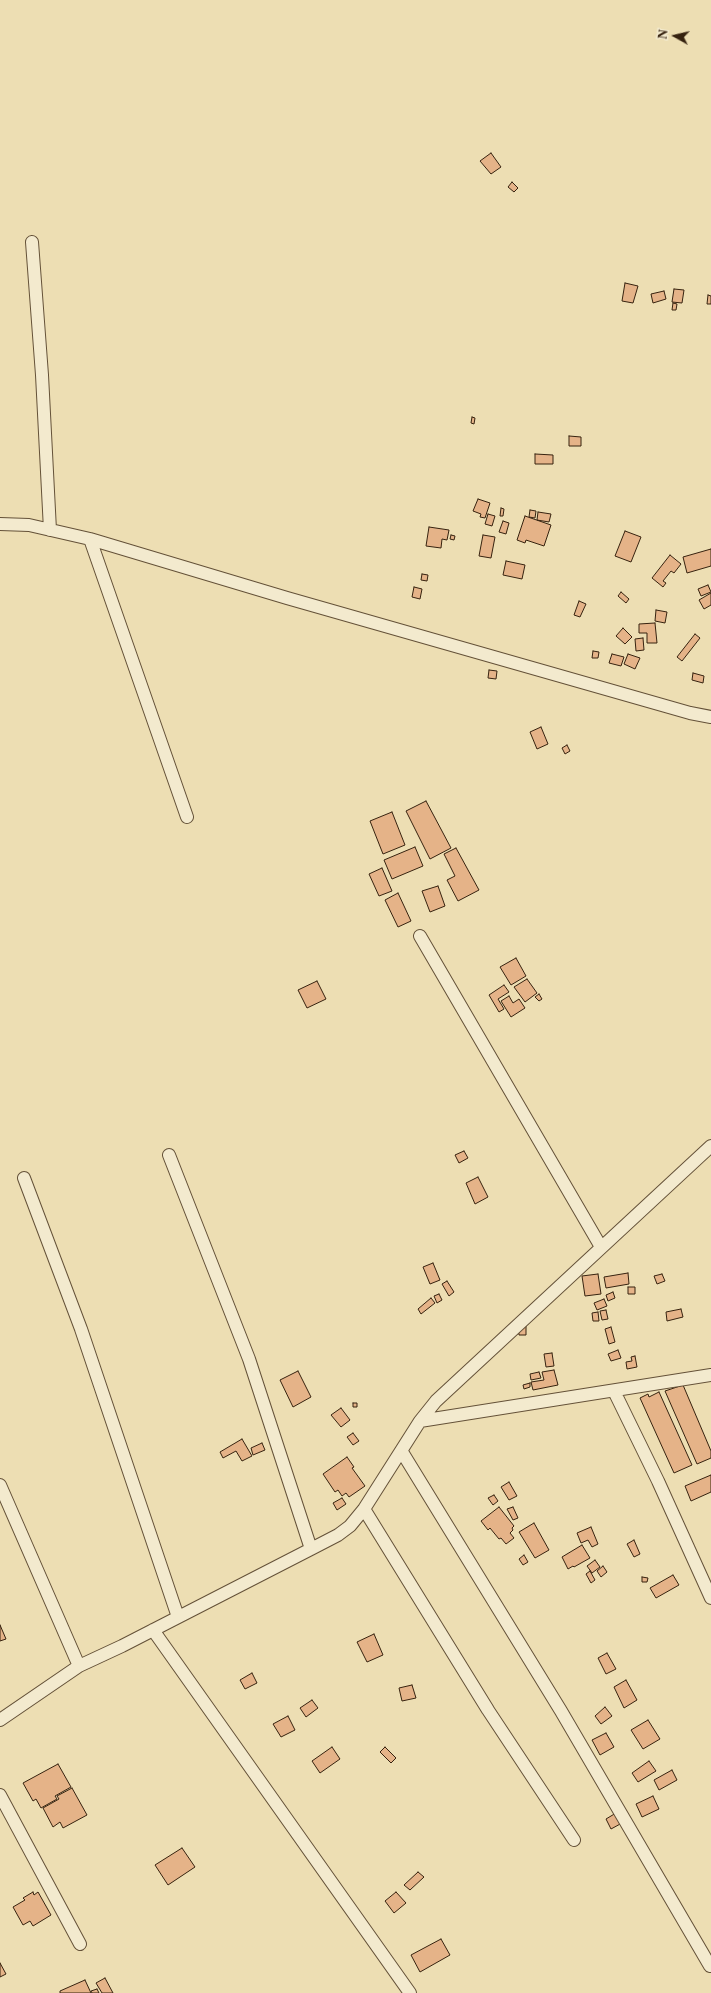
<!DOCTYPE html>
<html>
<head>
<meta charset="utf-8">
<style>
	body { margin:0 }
	#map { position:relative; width:711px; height:1993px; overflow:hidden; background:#eddeb3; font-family:"Libre Caslon Text",serif }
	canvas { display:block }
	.north { position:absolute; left:655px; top:16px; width:40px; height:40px; -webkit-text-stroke:3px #f3eace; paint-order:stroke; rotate:278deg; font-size:11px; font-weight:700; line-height:16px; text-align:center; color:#36220f }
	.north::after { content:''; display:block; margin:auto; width:14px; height:18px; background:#36220f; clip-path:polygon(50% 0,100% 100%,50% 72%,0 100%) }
</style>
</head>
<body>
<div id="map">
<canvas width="711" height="1993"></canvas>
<div class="north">N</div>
</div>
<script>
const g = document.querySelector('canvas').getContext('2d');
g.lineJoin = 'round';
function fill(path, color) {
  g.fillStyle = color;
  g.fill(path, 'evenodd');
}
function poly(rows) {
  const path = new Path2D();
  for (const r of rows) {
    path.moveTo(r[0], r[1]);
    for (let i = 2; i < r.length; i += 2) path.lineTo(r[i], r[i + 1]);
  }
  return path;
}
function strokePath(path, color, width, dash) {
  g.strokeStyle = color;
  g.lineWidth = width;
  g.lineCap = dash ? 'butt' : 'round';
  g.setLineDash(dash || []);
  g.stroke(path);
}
const building = poly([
	[491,153,501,167,491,174,480,161,491,153],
	[512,182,518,188,514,192,508,187,512,182],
	[625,283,638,286,633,303,622,301,625,283],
	[674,289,684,290,682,303,672,302,674,289],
	[664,291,666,299,653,303,651,294,664,291],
	[708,295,711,296,711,304,707,304,708,295],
	[673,303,677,304,676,310,672,310,673,303],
	[472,417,475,418,474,424,471,423,472,417],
	[569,436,581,437,581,446,569,446,569,436],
	[535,454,553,455,553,464,535,464,535,454],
	[478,499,490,503,485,518,480,517,481,514,473,511,478,499],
	[501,508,504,509,503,516,500,516,501,508],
	[530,510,536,511,535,518,529,517,530,510],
	[538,512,551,514,549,522,537,520,538,512],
	[488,514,495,516,492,526,485,524,488,514],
	[525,516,551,525,544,546,526,540,525,543,517,540,525,516],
	[503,521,509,523,506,534,499,532,503,521],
	[429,527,449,530,447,540,442,539,441,548,426,546,429,527],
	[625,531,641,537,631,562,615,556,625,531],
	[451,535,455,536,454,540,450,539,451,535],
	[483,535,495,537,491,558,479,556,483,535],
	[711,549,711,566,687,573,683,557,711,549],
	[670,555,681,564,674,573,671,571,663,581,666,583,663,587,652,578,670,555],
	[506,561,525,565,522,579,503,575,506,561],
	[422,574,428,575,427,581,421,580,422,574],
	[708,585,711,592,701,596,698,589,708,585],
	[414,587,422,589,420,599,412,597,414,587],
	[621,592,629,599,626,603,618,596,621,592],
	[711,593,711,605,704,609,699,600,711,593],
	[579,601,586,604,580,617,574,615,579,601],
	[656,610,667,612,665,623,655,621,656,610],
	[655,623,657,643,647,643,647,633,639,633,639,624,655,623],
	[623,628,632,637,625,644,616,636,623,628],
	[695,634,700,638,682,661,677,657,695,634],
	[643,638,644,650,636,651,635,639,643,638],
	[593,651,599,652,598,658,592,658,593,651],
	[612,654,624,657,621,666,609,663,612,654],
	[628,654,640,658,635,669,624,664,628,654],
	[489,670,497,671,496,679,488,678,489,670],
	[693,673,704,676,703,683,692,680,693,673],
	[541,727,548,744,537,749,530,732,541,727],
	[567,745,570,751,565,754,562,748,567,745],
	[426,801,451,848,430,859,406,811,426,801],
	[392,812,405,845,383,854,370,821,392,812],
	[415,847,423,866,392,879,384,860,415,847],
	[456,848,479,890,458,901,447,880,455,876,444,854,456,848],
	[382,868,392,891,379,896,369,874,382,868],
	[438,886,445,906,430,912,422,891,438,886],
	[398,893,411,921,398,927,385,900,398,893],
	[516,958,526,976,511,985,500,967,516,958],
	[527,979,537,993,525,1002,514,987,527,979],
	[317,981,326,999,307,1008,298,990,317,981],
	[504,985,509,992,498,999,504,1009,499,1012,489,995,504,985],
	[539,994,542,999,539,1001,535,997,539,994],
	[509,996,513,1003,519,999,525,1008,511,1017,501,1001,509,996],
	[464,1151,468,1158,459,1163,455,1155,464,1151],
	[478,1177,488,1197,475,1204,466,1183,478,1177],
	[433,1263,440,1280,430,1284,423,1267,433,1263],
	[628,1273,629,1284,606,1288,604,1277,628,1273],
	[598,1274,601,1294,585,1296,582,1276,598,1274],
	[662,1274,665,1281,657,1284,654,1276,662,1274],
	[447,1281,454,1292,449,1296,442,1284,447,1281],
	[628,1287,635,1287,635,1294,628,1294,628,1287],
	[613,1292,615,1298,608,1301,606,1295,613,1292],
	[439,1294,442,1300,437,1303,434,1296,439,1294],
	[431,1298,435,1303,421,1314,418,1309,431,1298],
	[604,1299,607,1306,597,1310,594,1303,604,1299],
	[681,1309,683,1317,667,1321,666,1312,681,1309],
	[606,1310,608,1319,602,1320,600,1311,606,1310],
	[598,1312,599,1321,593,1321,592,1313,598,1312],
	[518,1326,526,1326,526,1335,519,1335,518,1326],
	[611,1327,615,1342,609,1344,605,1329,611,1327],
	[618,1350,621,1358,611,1361,608,1354,618,1350],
	[552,1353,554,1366,546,1367,544,1354,552,1353],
	[635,1356,637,1367,627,1369,626,1362,632,1361,631,1357,635,1356],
	[554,1370,558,1385,533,1390,531,1382,544,1380,542,1372,554,1370],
	[298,1371,311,1397,293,1407,280,1380,298,1371],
	[539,1372,541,1378,531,1380,530,1374,539,1372],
	[530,1383,530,1387,524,1389,523,1385,530,1383],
	[683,1385,711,1451,711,1458,697,1464,665,1391,683,1385],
	[659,1392,692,1465,674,1473,640,1398,648,1394,649,1397,659,1392],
	[353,1403,357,1403,357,1407,353,1407,353,1403],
	[341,1408,350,1420,341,1427,331,1415,341,1408],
	[353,1433,359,1441,353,1445,347,1437,353,1433],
	[242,1439,252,1456,242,1461,236,1451,223,1458,220,1452,242,1439],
	[262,1443,265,1450,253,1455,251,1448,262,1443],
	[347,1457,354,1467,352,1468,365,1486,349,1497,346,1493,342,1496,338,1490,335,1492,323,1474,347,1457],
	[711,1475,711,1492,691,1501,685,1486,711,1475],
	[509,1482,517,1496,509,1500,501,1487,509,1482],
	[494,1495,498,1501,493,1505,488,1498,494,1495],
	[342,1498,346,1504,337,1510,333,1503,342,1498],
	[499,1507,514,1526,512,1528,513,1530,510,1533,514,1538,506,1544,501,1538,499,1539,490,1528,488,1530,481,1521,499,1507],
	[513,1507,518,1518,513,1520,507,1509,513,1507],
	[534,1523,549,1550,535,1558,519,1532,534,1523],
	[591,1527,598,1544,592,1547,588,1540,581,1543,577,1533,591,1527],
	[634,1540,640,1554,634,1557,627,1544,634,1540],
	[582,1545,590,1558,574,1567,573,1566,568,1569,562,1557,582,1545],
	[524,1555,528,1562,523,1565,519,1559,524,1555],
	[595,1560,600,1567,592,1573,587,1566,595,1560],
	[603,1566,607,1572,601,1577,597,1571,603,1566],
	[590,1571,595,1580,591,1583,586,1574,590,1571],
	[673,1575,679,1585,656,1598,650,1588,673,1575],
	[642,1577,648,1578,647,1582,642,1582,642,1577],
	[0,1625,6,1639,0,1641,0,1625],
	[374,1634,383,1655,367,1662,357,1642,374,1634],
	[607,1653,616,1669,606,1674,598,1658,607,1653],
	[252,1673,257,1683,245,1689,240,1680,252,1673],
	[626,1680,637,1700,624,1708,614,1687,626,1680],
	[412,1685,416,1698,402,1701,399,1688,412,1685],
	[312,1700,318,1708,306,1717,300,1708,312,1700],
	[605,1707,612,1716,601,1724,595,1716,605,1707],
	[288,1716,295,1730,281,1737,273,1724,288,1716],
	[648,1720,660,1739,643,1749,631,1730,648,1720],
	[606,1733,614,1747,600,1755,592,1740,606,1733],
	[332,1747,340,1759,320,1773,312,1761,332,1747],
	[385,1747,396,1758,391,1763,380,1752,385,1747],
	[649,1761,656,1771,638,1782,632,1773,649,1761],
	[58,1764,71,1787,55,1796,57,1799,41,1808,36,1799,33,1801,23,1783,58,1764],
	[672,1770,677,1780,659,1790,654,1780,672,1770],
	[72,1788,87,1815,63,1828,60,1822,53,1827,43,1808,59,1799,57,1796,72,1788],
	[653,1796,659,1809,642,1817,636,1804,653,1796],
	[616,1813,622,1823,611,1829,606,1819,616,1813],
	[182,1848,195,1867,168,1885,155,1865,182,1848],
	[418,1872,424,1877,410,1890,404,1885,418,1872],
	[33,1892,34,1895,38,1892,51,1915,33,1926,30,1921,23,1925,13,1907,25,1900,23,1898,33,1892],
	[396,1892,406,1903,394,1913,385,1901,396,1892],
	[441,1939,450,1955,420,1972,411,1955,441,1939],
	[0,1963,6,1974,0,1977,0,1963],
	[105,1978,113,1993,102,1993,96,1983,105,1978],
	[85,1980,91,1993,60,1993,60,1991,85,1980],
	[97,1989,99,1993,92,1993,91,1991,97,1989]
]);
fill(building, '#e5b388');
strokePath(building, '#36220f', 1);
const street = poly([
	[32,242,42,375,50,530],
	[0,524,29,525,90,539,287,598,690,713,711,717],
	[90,539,187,817],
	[420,936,601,1247],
	[169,1155,249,1359,311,1549],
	[24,1178,81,1329,178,1617],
	[614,1391,658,1481,711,1598],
	[420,1421,711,1375],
	[402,1452,561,1711,710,1966],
	[0,1485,79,1666],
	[364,1509,488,1710,574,1840],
	[153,1630,410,1993],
	[0,1720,79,1666,122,1646,311,1549,338,1535,350,1526,364,1509,420,1421,436,1401,711,1146],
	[0,1795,80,1944]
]);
strokePath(street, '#645138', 14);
strokePath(street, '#f3eace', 12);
</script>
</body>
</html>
